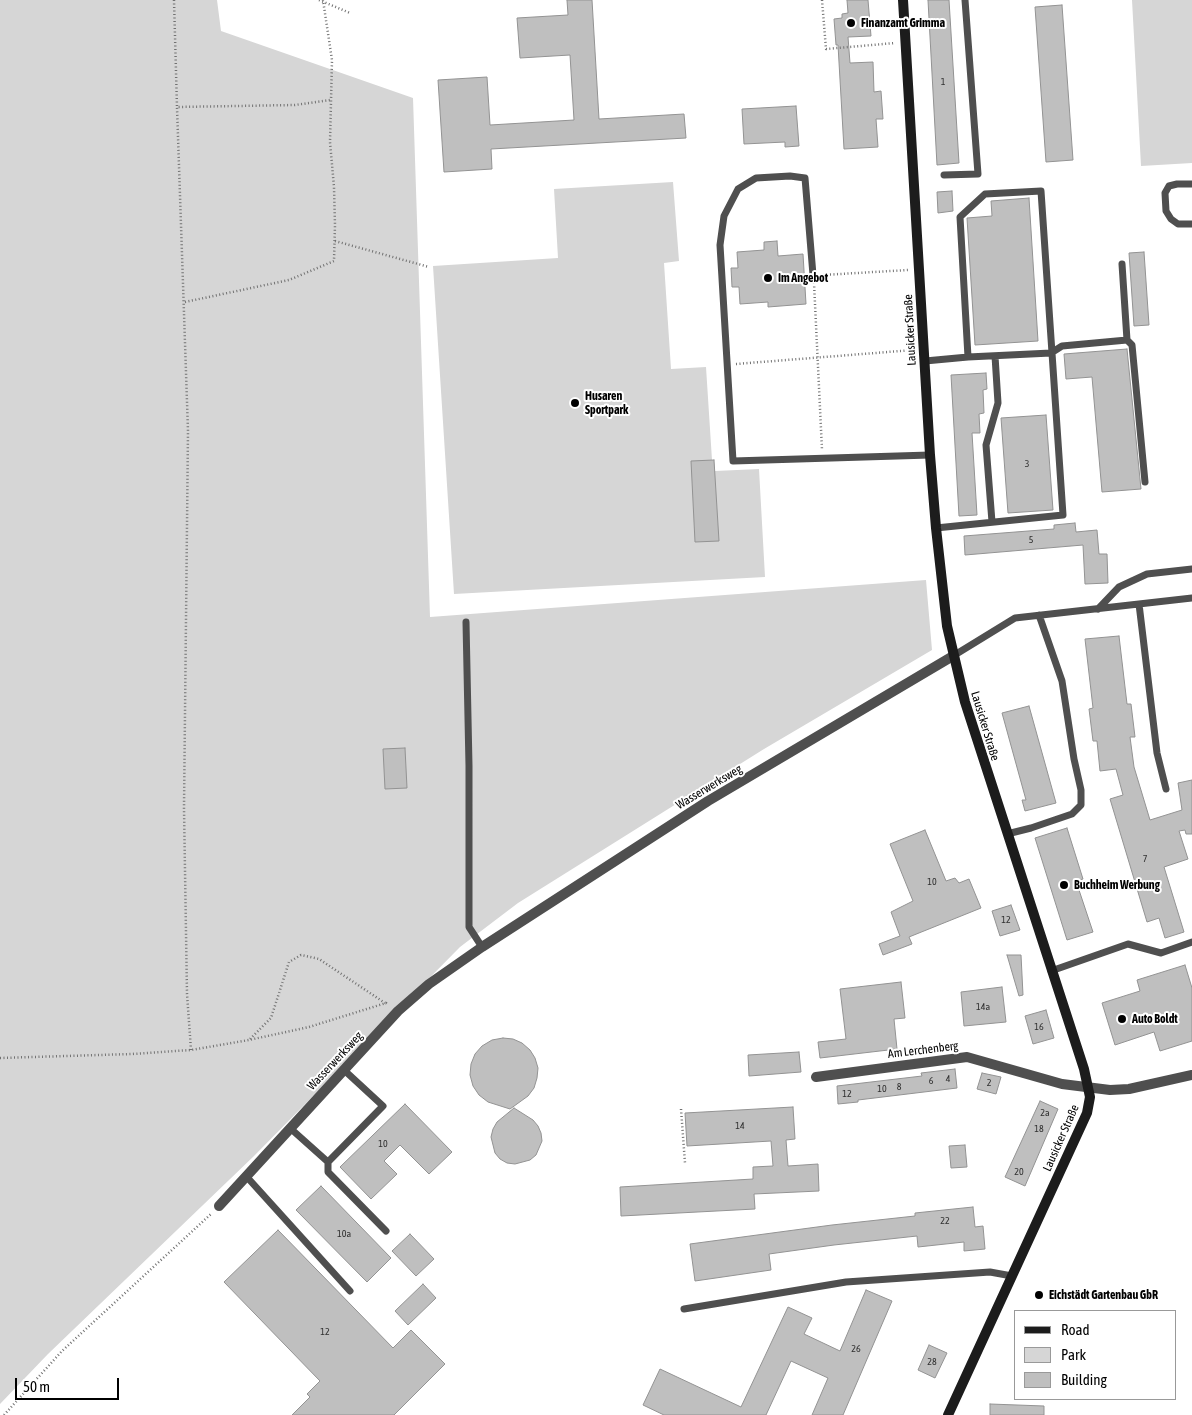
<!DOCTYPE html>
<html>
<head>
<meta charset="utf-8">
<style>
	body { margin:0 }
	#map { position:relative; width:1192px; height:1415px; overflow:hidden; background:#fff; font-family:"Asap Condensed",sans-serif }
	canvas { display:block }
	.legend { position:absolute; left:1014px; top:1310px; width:162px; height:90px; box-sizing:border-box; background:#fff; border:1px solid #999; margin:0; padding:6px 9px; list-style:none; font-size:15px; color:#000 }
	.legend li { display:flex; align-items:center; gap:10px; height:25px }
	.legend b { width:25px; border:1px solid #999 }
	.scale { position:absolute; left:15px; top:1378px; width:104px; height:22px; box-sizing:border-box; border:2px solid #000; border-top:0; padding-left:6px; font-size:15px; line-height:18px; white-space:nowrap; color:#000; -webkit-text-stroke:4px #fff; paint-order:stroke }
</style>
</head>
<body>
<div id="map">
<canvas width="1192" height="1415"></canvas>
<ul class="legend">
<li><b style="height:6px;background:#1c1c1c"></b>Road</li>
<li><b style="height:14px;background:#d6d6d6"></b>Park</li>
<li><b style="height:14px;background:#bfbfbf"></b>Building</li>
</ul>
<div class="scale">50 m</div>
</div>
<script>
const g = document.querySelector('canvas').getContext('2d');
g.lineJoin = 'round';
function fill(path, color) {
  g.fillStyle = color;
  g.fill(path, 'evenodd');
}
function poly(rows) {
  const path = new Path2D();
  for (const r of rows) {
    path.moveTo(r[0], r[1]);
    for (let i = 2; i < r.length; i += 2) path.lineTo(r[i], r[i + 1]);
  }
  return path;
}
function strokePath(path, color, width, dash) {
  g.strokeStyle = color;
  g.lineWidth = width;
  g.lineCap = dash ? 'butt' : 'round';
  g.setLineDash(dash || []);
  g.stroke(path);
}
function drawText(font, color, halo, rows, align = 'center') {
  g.font = font + ' "Asap Condensed",sans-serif';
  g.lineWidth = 4;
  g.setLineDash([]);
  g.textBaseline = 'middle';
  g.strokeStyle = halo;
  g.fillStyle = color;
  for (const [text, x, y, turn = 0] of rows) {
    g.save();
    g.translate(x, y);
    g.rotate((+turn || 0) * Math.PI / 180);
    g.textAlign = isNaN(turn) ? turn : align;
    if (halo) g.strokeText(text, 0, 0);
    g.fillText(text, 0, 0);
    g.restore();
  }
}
fill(poly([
	[0,0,217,0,221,31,413,98,430,617,926,580,932,650,764,749,518,903,460,947,254,1156,48,1354,0,1404],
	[1132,0,1192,0,1192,163,1141,166],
	[673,182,679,261,664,263,671,369,706,367,712,460,714,460,715,471,759,469,765,577,454,594,433,266,558,258,554,189]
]), '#d6d6d6');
const building = poly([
	[567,0,592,0,599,119,684,114,686,138,491,149,492,169,444,172,438,80,487,77,490,125,574,120,570,55,520,58,517,18,568,15,567,0],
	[847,0,868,0,871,36,848,37,850,63,873,62,874,92,881,91,883,119,876,119,878,147,844,149,838,45,836,45,834,19,842,18,842,14,848,13,847,0],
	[928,0,949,0,959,163,937,165,928,0],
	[1062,5,1073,160,1046,162,1035,7,1062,5],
	[796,106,799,146,785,147,785,142,744,144,742,109,796,106],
	[952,191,953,211,938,213,937,192,952,191],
	[1029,198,1038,341,975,345,967,218,992,216,991,201,1029,198],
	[777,241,778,256,803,254,806,304,768,307,768,302,740,304,739,287,732,287,731,268,738,268,737,252,764,250,764,242,777,241],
	[1144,252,1149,325,1134,326,1129,253,1144,252],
	[1127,349,1141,489,1102,492,1092,377,1066,379,1064,354,1127,349],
	[986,373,987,389,983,390,984,413,979,414,980,433,972,433,977,515,959,516,951,375,986,373],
	[1046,415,1053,510,1008,513,1001,418,1046,415],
	[714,460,719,541,695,542,691,461,714,460],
	[1075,523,1076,532,1097,530,1099,554,1107,554,1108,583,1085,584,1083,545,965,555,964,536,1054,529,1054,525,1075,523],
	[1119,636,1127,704,1131,704,1135,737,1130,737,1134,767,1150,820,1182,810,1178,783,1192,780,1192,834,1186,834,1185,830,1179,831,1188,859,1164,867,1184,932,1165,938,1159,918,1147,922,1110,799,1123,795,1116,769,1100,771,1097,741,1093,741,1089,709,1093,708,1085,639,1119,636],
	[1029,706,1056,803,1025,811,1022,800,1026,800,1002,713,1029,706],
	[405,748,407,788,385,789,383,749,405,748],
	[1067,828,1083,879,1076,881,1093,932,1067,940,1035,838,1067,828],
	[925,830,946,881,955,878,959,883,969,879,981,908,909,937,912,944,883,955,879,944,900,936,891,912,913,901,890,844,925,830],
	[1011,905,1020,930,1000,936,992,911,1011,905],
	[1007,955,1021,955,1023,995,1019,996,1007,955],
	[1185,965,1192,988,1192,1041,1160,1051,1154,1032,1115,1045,1102,1003,1140,991,1137,980,1185,965],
	[901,982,905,1018,894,1019,897,1049,820,1058,818,1042,846,1039,840,989,901,982],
	[1002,987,1006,1022,964,1026,961,992,1002,987],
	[1046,1010,1054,1038,1033,1044,1025,1016,1046,1010],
	[503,1038,513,1039,522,1043,530,1050,535,1058,538,1068,537,1078,534,1088,528,1096,510,1109,488,1102,479,1095,473,1086,470,1075,471,1064,475,1054,482,1046,492,1040,503,1038],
	[799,1052,801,1072,749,1076,748,1055,799,1052],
	[955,1069,957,1088,858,1100,858,1102,838,1104,837,1086,922,1076,921,1073,955,1069],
	[982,1073,1001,1077,996,1094,977,1089,982,1073],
	[1040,1101,1058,1109,1025,1186,1005,1177,1040,1101],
	[405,1104,452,1152,429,1174,400,1145,384,1161,397,1174,371,1199,340,1167,405,1104],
	[793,1107,795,1139,786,1140,788,1166,818,1164,819,1191,754,1194,755,1209,621,1216,620,1187,753,1179,753,1167,773,1166,771,1141,687,1146,685,1113,793,1107],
	[514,1108,533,1120,538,1126,541,1133,542,1141,536,1155,530,1160,515,1164,507,1163,500,1159,495,1153,491,1137,493,1129,497,1122,514,1108],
	[965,1145,967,1167,951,1168,949,1146,965,1145],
	[321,1186,391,1258,367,1282,296,1210,321,1186],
	[973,1207,975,1227,983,1226,985,1249,964,1251,964,1242,918,1247,917,1236,834,1245,769,1254,771,1270,695,1281,690,1244,832,1225,915,1216,915,1213,973,1207],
	[278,1230,393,1348,411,1330,445,1364,394,1415,292,1415,310,1397,307,1394,320,1381,224,1282,278,1230],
	[410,1234,434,1259,416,1276,392,1251,410,1234],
	[423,1284,436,1298,408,1325,395,1311,423,1284],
	[866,1290,892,1301,843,1415,812,1415,828,1378,791,1361,766,1415,664,1415,643,1405,660,1369,741,1407,788,1307,812,1318,804,1334,840,1351,866,1290],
	[929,1345,947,1353,935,1378,918,1370,929,1345],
	[990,1404,1044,1406,1044,1415,990,1415,990,1404]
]);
fill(building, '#bfbfbf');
strokePath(building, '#939393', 1);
strokePath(poly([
	[174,0,177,107],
	[319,0,350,13],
	[822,0,826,49,895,43],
	[335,241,429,267],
	[823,275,908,270],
	[814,283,822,450],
	[185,302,289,280,334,261,335,225,334,187,330,142,332,60,323,0],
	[736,364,913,350],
	[250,1039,271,1018,289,962,301,955,319,959,385,1003],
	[191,1050,187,994,184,808,188,431,177,107,295,105,330,100],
	[0,1058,132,1054,191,1050,249,1040,309,1027,386,1003,388,1005],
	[681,1109,685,1163],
	[4,1415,62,1351,211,1214]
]), '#717171', 2.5, [1, 2.5]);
strokePath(poly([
	[944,175,978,174,965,0],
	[1192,184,1177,184,1169,186,1165,193,1166,211,1171,219,1178,224,1192,224],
	[813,275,805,178,790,176,756,178,738,189,724,216,720,245,733,461,930,455],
	[1127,340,1132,345,1145,482],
	[968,357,1051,353,1062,346,1127,340,1122,264],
	[925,361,968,357,960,217,985,194,1041,191,1063,515,936,528],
	[992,522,986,445,998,403,995,356],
	[1139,604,1157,753,1166,789],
	[1098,609,1119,587,1147,574,1192,569],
	[466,622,469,766,469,927,482,947],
	[953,656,1015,618,1192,598],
	[1007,834,1031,828,1072,814,1081,805,1081,790,1074,759,1062,681,1039,615],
	[1051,971,1128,944,1161,953,1192,942],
	[344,1070,383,1106,328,1162,328,1172,386,1231],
	[290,1128,328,1162],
	[246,1176,350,1291],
	[684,1309,846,1282,990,1272,1012,1276]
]), '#4f4f4f', 7);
strokePath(poly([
	[816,1077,967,1057,1062,1084,1110,1090,1129,1089,1192,1075],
	[219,1206,398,1011,429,984,482,947,708,801,953,656]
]), '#4f4f4f', 10);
strokePath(poly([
	[903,0,930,455,936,528,947,626,965,702,1084,1069,1090,1097,1087,1113,948,1415]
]), '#1c1c1c', 10);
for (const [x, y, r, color] of [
	[851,23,5,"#000"],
	[768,278,5,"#000"],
	[575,403,5,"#000"],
	[1064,885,5,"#000"],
	[1122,1019,5,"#000"],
	[1039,1295,5,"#000"]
]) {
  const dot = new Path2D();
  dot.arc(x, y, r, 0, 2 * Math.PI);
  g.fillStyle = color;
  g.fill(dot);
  strokePath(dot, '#fff', 2);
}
drawText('10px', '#303030', null, [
	["1",943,82],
	["3",1027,464],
	["5",1031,540],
	["7",1145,859],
	["10",932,882],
	["12",1006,920],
	["14a",983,1007],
	["16",1039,1027],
	["4",948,1079],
	["6",931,1081],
	["2",989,1083],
	["8",899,1087],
	["10",882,1089],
	["12",847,1094],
	["2a",1045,1113],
	["14",740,1126],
	["18",1039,1129],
	["10",383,1144],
	["20",1019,1172],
	["22",945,1221],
	["10a",344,1234],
	["12",325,1332],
	["26",856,1349],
	["28",932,1362]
]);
drawText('bold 12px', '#000', '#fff', [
	["Finanzamt Grimma",861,23],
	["Im Angebot",778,278],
	["Husaren",585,396],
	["Sportpark",585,410],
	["Buchheim Werbung",1074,885],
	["Auto Boldt",1132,1019],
	["Eichstädt Gartenbau GbR",1049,1295]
], 'left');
drawText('12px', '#000', '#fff', [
	["Lausicker Straße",910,330,-93],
	["Lausicker Straße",985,726,73],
	["Wasserwerksweg",709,787,-31],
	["Am Lerchenberg",923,1050,-7],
	["Wasserwerksweg",335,1061,-47],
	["Lausicker Straße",1061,1138,-66]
]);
</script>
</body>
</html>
